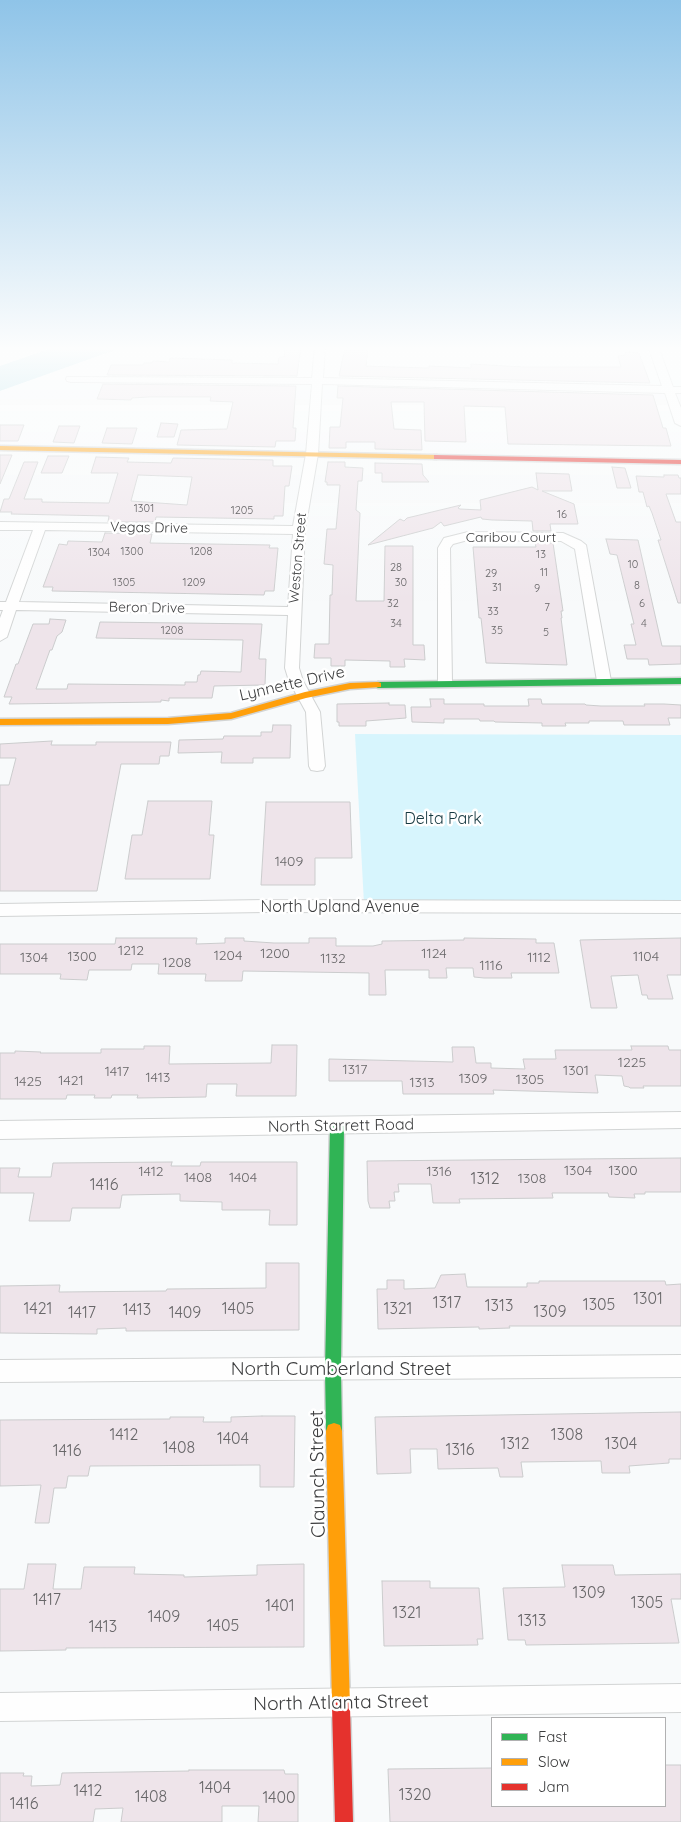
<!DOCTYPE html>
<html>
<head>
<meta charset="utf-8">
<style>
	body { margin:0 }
	#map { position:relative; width:681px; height:1822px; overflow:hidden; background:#f8fafb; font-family:Quicksand,sans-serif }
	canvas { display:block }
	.legend { position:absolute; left:491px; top:1717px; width:175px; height:90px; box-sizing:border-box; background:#fff; border:1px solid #b1b1b2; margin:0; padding:6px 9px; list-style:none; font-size:15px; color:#3c3d3e }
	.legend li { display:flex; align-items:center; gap:10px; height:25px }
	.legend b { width:25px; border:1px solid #b1b1b2 }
</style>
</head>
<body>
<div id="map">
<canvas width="681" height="1822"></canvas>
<ul class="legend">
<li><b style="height:6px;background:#30b455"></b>Fast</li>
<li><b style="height:6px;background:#ff9f0a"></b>Slow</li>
<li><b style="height:6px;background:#e5322d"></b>Jam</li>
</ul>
</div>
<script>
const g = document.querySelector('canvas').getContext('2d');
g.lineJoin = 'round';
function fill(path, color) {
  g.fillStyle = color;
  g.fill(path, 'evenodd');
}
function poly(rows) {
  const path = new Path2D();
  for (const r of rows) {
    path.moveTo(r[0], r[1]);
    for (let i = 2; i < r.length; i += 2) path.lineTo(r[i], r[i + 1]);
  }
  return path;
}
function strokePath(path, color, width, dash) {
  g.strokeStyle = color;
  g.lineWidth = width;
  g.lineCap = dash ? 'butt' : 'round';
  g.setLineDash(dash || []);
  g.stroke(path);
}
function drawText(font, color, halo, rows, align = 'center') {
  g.font = font + ' Quicksand,sans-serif';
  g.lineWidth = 5;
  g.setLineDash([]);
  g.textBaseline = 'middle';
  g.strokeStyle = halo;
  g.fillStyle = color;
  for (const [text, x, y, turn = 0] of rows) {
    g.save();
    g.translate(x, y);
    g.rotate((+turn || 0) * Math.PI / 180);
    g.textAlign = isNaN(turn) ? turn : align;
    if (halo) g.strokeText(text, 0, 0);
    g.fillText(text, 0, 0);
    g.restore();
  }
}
fill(poly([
	[355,734,681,735,681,902,364,904]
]), '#d7f5fd');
fill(poly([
	[57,346,126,346,0,391,0,366]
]), '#a9dce8');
const building = poly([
	[288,346,301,346,297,376,107,375,111,365,143,365,144,363,152,363,153,361,169,362,170,358,232,360,232,363,278,364,279,357,284,357,285,349,288,349,288,346],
	[345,347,368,348,366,366,393,367,429,368,429,366,471,368,471,364,524,367,621,367,618,356,626,355,625,352,639,353,650,383,339,376,345,347],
	[103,384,296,386,293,428,296,428,295,441,276,441,275,447,177,445,181,430,227,429,233,402,210,401,211,397,149,397,132,398,131,400,97,399,103,384],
	[338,386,653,395,663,428,666,428,671,446,508,444,505,407,464,406,466,442,425,441,424,402,391,402,394,429,421,430,422,450,375,449,375,442,346,442,346,448,329,448,330,427,340,427,343,398,337,398,338,386],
	[161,423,178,424,174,437,157,437,161,423],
	[0,425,24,425,18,441,0,441,0,425],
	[59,426,80,426,74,443,53,442,59,426],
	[107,428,137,428,132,444,102,443,107,428],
	[0,455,12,455,0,484,0,455],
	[48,456,69,456,62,473,41,473,48,456],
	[96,457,129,458,127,462,171,463,173,458,273,460,273,466,292,466,289,486,285,486,283,516,274,516,274,519,156,517,155,522,108,522,109,516,11,514,12,512,0,512,4,499,9,499,24,462,38,462,24,499,42,499,42,502,109,503,118,473,91,473,96,457],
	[138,475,192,477,187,505,131,501,138,475],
	[328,462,345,462,345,467,363,468,362,481,358,481,356,510,360,513,356,601,384,601,385,546,413,546,413,645,424,645,425,660,404,659,405,667,390,667,390,661,345,660,345,666,331,666,331,658,314,658,315,644,329,644,330,595,332,595,333,565,324,564,327,529,336,529,340,485,327,485,327,482,325,482,328,462],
	[375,463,422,464,423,475,429,482,382,482,382,473,375,473,375,463],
	[612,467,625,468,631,488,617,488,612,467],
	[536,473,569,474,572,491,542,491,574,504,578,524,550,524,551,531,533,531,532,521,492,520,482,519,481,517,444,526,441,522,433,528,368,545,400,519,404,521,407,518,461,505,458,508,460,509,481,510,480,500,532,487,538,490,536,473],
	[664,475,678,475,679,478,681,478,681,494,666,494,676,522,681,522,681,603,678,603,658,540,661,540,652,513,649,506,647,507,643,492,639,492,636,476,664,477,664,475],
	[105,533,152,534,150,543,270,545,269,548,278,548,274,591,265,591,264,595,52,591,53,587,43,587,59,544,67,545,68,541,102,542,105,533],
	[606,539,638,540,662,646,681,646,681,664,649,665,648,659,627,659,624,645,636,645,631,624,634,624,617,555,610,554,606,539],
	[535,543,553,543,563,611,561,611,562,618,561,618,567,665,486,663,481,618,479,618,473,547,536,547,535,543],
	[50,619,66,620,62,632,57,636,52,650,50,650,36,689,67,689,68,684,185,685,185,682,197,682,198,675,200,675,201,671,241,672,243,640,96,638,100,622,262,624,259,659,266,659,265,685,214,686,212,698,169,698,169,701,161,700,161,702,9,704,12,697,4,697,16,664,18,664,33,624,49,624,50,619],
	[430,699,444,699,444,704,484,704,484,706,529,706,528,699,541,699,542,704,585,704,586,705,601,706,645,706,644,704,664,704,681,705,681,718,668,718,670,725,624,725,623,721,589,721,589,723,565,723,566,726,542,726,542,723,495,722,494,721,480,721,479,719,444,719,444,723,412,722,411,707,431,707,430,699],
	[389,703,389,705,405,705,406,718,366,721,366,726,339,726,339,722,337,722,337,704,389,703],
	[273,725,291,725,290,758,253,758,253,763,221,763,222,752,178,753,179,740,223,739,224,736,261,736,261,732,272,732,273,725],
	[52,741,51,745,96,745,96,742,171,742,169,756,160,756,159,764,121,764,97,891,0,891,0,785,9,785,16,758,0,758,0,744,52,741],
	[148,801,212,801,209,835,214,835,210,879,125,879,132,835,142,835,148,801],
	[266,802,350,802,352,858,315,858,315,885,261,885,266,802],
	[116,938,197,938,196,944,225,943,225,938,244,938,244,941,274,943,309,943,309,938,336,938,336,946,373,946,382,944,382,941,464,940,464,938,536,939,536,943,554,943,559,973,511,973,512,978,484,978,474,977,473,968,446,968,447,978,429,978,429,970,385,970,386,995,369,995,369,973,243,971,242,981,205,981,206,974,158,974,159,964,132,964,131,970,89,970,87,980,60,979,61,974,0,974,0,944,115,944,116,938],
	[681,938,681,975,667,975,673,999,648,999,647,995,642,995,638,975,611,976,617,1008,591,1008,580,940,681,938],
	[272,1045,297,1045,296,1096,236,1096,237,1084,207,1084,206,1097,137,1098,138,1095,112,1095,111,1098,94,1098,95,1095,67,1095,66,1099,0,1099,0,1053,15,1053,15,1051,41,1052,40,1053,101,1053,101,1049,144,1049,144,1046,170,1046,169,1064,271,1063,272,1045],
	[631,1046,668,1046,669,1050,681,1050,681,1086,643,1086,644,1088,630,1088,629,1087,624,1086,622,1076,595,1075,598,1093,493,1090,494,1094,403,1094,402,1081,329,1081,329,1059,453,1062,452,1047,474,1047,476,1063,491,1063,491,1068,525,1069,523,1059,556,1059,555,1050,632,1050,631,1046],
	[681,1158,681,1192,645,1192,645,1194,634,1194,635,1198,609,1197,608,1193,552,1193,553,1198,459,1199,460,1203,433,1203,431,1184,398,1184,399,1192,394,1192,395,1201,389,1201,390,1208,370,1208,368,1201,367,1161,681,1158],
	[172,1162,171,1166,200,1166,201,1162,297,1162,297,1225,269,1225,270,1210,222,1210,222,1202,180,1201,180,1194,122,1195,120,1208,72,1208,70,1221,29,1221,34,1193,0,1193,0,1168,20,1168,18,1177,51,1177,53,1163,172,1162],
	[266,1263,299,1263,299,1330,126,1331,126,1328,97,1329,97,1334,0,1333,0,1286,60,1285,59,1292,166,1291,167,1289,266,1288,266,1263],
	[465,1274,467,1287,527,1287,527,1283,539,1283,539,1281,665,1281,666,1285,681,1284,681,1326,509,1326,510,1328,479,1329,479,1327,378,1329,377,1289,387,1289,387,1280,404,1280,404,1289,435,1288,441,1275,465,1274],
	[681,1412,681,1459,669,1459,669,1463,629,1466,630,1473,602,1473,601,1461,521,1462,523,1477,500,1477,498,1468,438,1469,437,1449,410,1449,411,1473,377,1474,375,1417,681,1412],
	[262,1416,295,1416,294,1487,260,1487,260,1465,90,1466,88,1476,68,1476,66,1488,54,1488,49,1523,35,1523,41,1485,0,1486,0,1420,170,1419,170,1417,204,1417,203,1422,231,1422,231,1417,262,1416],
	[28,1564,56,1564,53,1589,81,1589,84,1567,135,1567,134,1574,184,1575,184,1577,257,1575,257,1565,304,1564,304,1647,66,1648,66,1650,0,1651,0,1589,24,1589,28,1564],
	[562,1565,613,1565,615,1575,681,1574,681,1599,671,1599,679,1643,526,1645,525,1640,508,1640,503,1588,565,1587,562,1565],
	[382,1581,430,1581,430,1588,479,1588,483,1639,477,1639,478,1645,384,1646,382,1581],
	[665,1765,681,1765,681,1822,390,1822,388,1769,492,1768,492,1806,665,1806,665,1765],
	[189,1770,284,1770,285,1774,298,1774,298,1822,258,1822,259,1806,222,1806,222,1822,121,1822,123,1808,95,1809,93,1822,0,1822,0,1773,24,1773,23,1776,32,1776,31,1786,60,1785,62,1773,189,1771,189,1770]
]);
fill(building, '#eee4ea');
strokePath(building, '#cbcccd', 1);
const street = poly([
	[315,346,325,346,323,378,662,386,648,346,658,346,673,387,681,387,681,393,675,393,681,408,681,426,675,423,665,393,322,384,318,454,305,530,299,668,303,681,320,712,325,766,323,770,317,771,311,770,309,766,306,712,289,681,285,668,288,615,16,610,7,637,0,641,0,618,3,610,0,610,0,602,6,602,33,530,0,530,0,522,293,526,306,454,312,384,71,382,67,381,66,379,67,377,312,378,315,346],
	[45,530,293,534,288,607,19,602,45,530],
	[468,532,563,533,581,541,586,545,611,681,609,684,599,684,597,681,575,549,561,541,468,540,453,544,450,548,452,683,450,686,445,687,440,686,438,683,438,548,444,538,468,532],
	[265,900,681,901,681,913,265,912,0,916,0,904,265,900],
	[681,1112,681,1128,0,1139,0,1121,681,1112],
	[681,1355,681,1377,0,1382,0,1360,681,1355],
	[681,1684,681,1712,0,1721,0,1693,681,1684]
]);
const fast = poly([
	[681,678,681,684,378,688,373,685,378,682,681,678],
	[337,1121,342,1122,344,1126,341,1369,342,1431,340,1437,334,1439,328,1437,326,1431,325,1369,330,1126,332,1122,337,1121]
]);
const slow = poly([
	[0,446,437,455,441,457,437,459,0,450,0,446],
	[378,682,381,683,381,687,350,689,306,698,231,719,168,724,0,725,0,719,168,718,231,713,305,692,350,683,378,682],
	[334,1423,340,1425,342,1431,350,1706,347,1712,341,1715,335,1712,332,1706,326,1431,328,1425,334,1423]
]);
const jam = poly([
	[434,455,681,460,681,464,437,459,434,459,434,455],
	[341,1697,347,1700,350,1706,353,1822,335,1822,332,1706,335,1700,341,1697]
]);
strokePath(street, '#d2d4d4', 2);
strokePath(fast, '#d2d4d4', 3);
strokePath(slow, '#d2d4d4', 3);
strokePath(jam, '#d2d4d4', 3);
fill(street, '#fefefe');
fill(fast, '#30b455');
fill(slow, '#ff9f0a');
fill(jam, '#e5322d');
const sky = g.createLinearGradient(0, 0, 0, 601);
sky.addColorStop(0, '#8fc4e8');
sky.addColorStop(0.58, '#fcfdfd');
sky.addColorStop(1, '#fcfdfd00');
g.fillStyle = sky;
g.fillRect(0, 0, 681, 601);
drawText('11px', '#686769', null, [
	["1301",144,509],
	["1205",242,511],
	["16",562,515],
	["1300",132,552],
	["1208",201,552],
	["1304",99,553],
	["13",541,555],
	["10",633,565],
	["28",396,568],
	["11",544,573],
	["29",491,574],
	["1305",124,583],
	["1209",194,583],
	["30",401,583],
	["8",637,586],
	["31",497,588],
	["9",537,589],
	["32",393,604],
	["6",642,604],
	["7",547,608],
	["33",493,612],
	["34",396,624],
	["4",644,624],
	["1208",172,631],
	["35",497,631],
	["5",546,633]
]);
drawText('14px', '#3c3d3e', '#fff', [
	["Vegas Drive",149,528,1],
	["Caribou Court",511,538],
	["Weston Street",298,558,-85],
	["Beron Drive",147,608,1]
]);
drawText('14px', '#686769', null, [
	["1409",289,862],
	["1212",131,951],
	["1200",275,954],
	["1124",434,954],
	["1204",228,956],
	["1300",82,957],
	["1104",646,957],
	["1304",34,958],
	["1112",539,958],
	["1132",333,959],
	["1208",177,963],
	["1116",491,966],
	["1225",632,1063],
	["1317",355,1070],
	["1301",576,1071],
	["1417",117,1072],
	["1413",158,1078],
	["1309",473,1079],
	["1305",530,1080],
	["1421",71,1081],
	["1425",28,1082],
	["1313",422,1083],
	["1304",578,1171],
	["1300",623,1171],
	["1412",151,1172],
	["1316",439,1172],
	["1408",198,1178],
	["1404",243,1178],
	["1308",532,1179]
]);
drawText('16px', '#3c3d3e', '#fff', [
	["Lynnette Drive",292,684,-13],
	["North Upland Avenue",340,907],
	["North Starrett Road",341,1126,-1]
]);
drawText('16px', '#163941', '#fff', [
	["Delta Park",443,819]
]);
drawText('16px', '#686769', null, [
	["1312",485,1179],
	["1416",104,1185],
	["1301",648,1299],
	["1317",447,1303],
	["1305",599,1305],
	["1313",499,1306],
	["1421",38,1309],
	["1405",238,1309],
	["1321",398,1309],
	["1413",137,1310],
	["1309",550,1312],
	["1417",82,1313],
	["1409",185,1313],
	["1412",124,1435],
	["1308",567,1435],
	["1404",233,1439],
	["1312",515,1444],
	["1304",621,1444],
	["1408",179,1448],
	["1316",460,1450],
	["1416",67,1451],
	["1309",589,1593],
	["1417",47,1600],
	["1305",647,1603],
	["1401",280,1606],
	["1321",407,1613],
	["1409",164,1617],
	["1313",532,1621],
	["1405",223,1626],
	["1413",103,1627],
	["1404",215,1788],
	["1412",88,1791],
	["1320",415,1795],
	["1408",151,1797],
	["1400",279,1798],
	["1416",24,1804]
]);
drawText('19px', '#3c3d3e', '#fff', [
	["North Cumberland Street",341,1369],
	["Claunch Street",318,1474,-91],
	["North Atlanta Street",341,1703,-1]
]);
</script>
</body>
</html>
